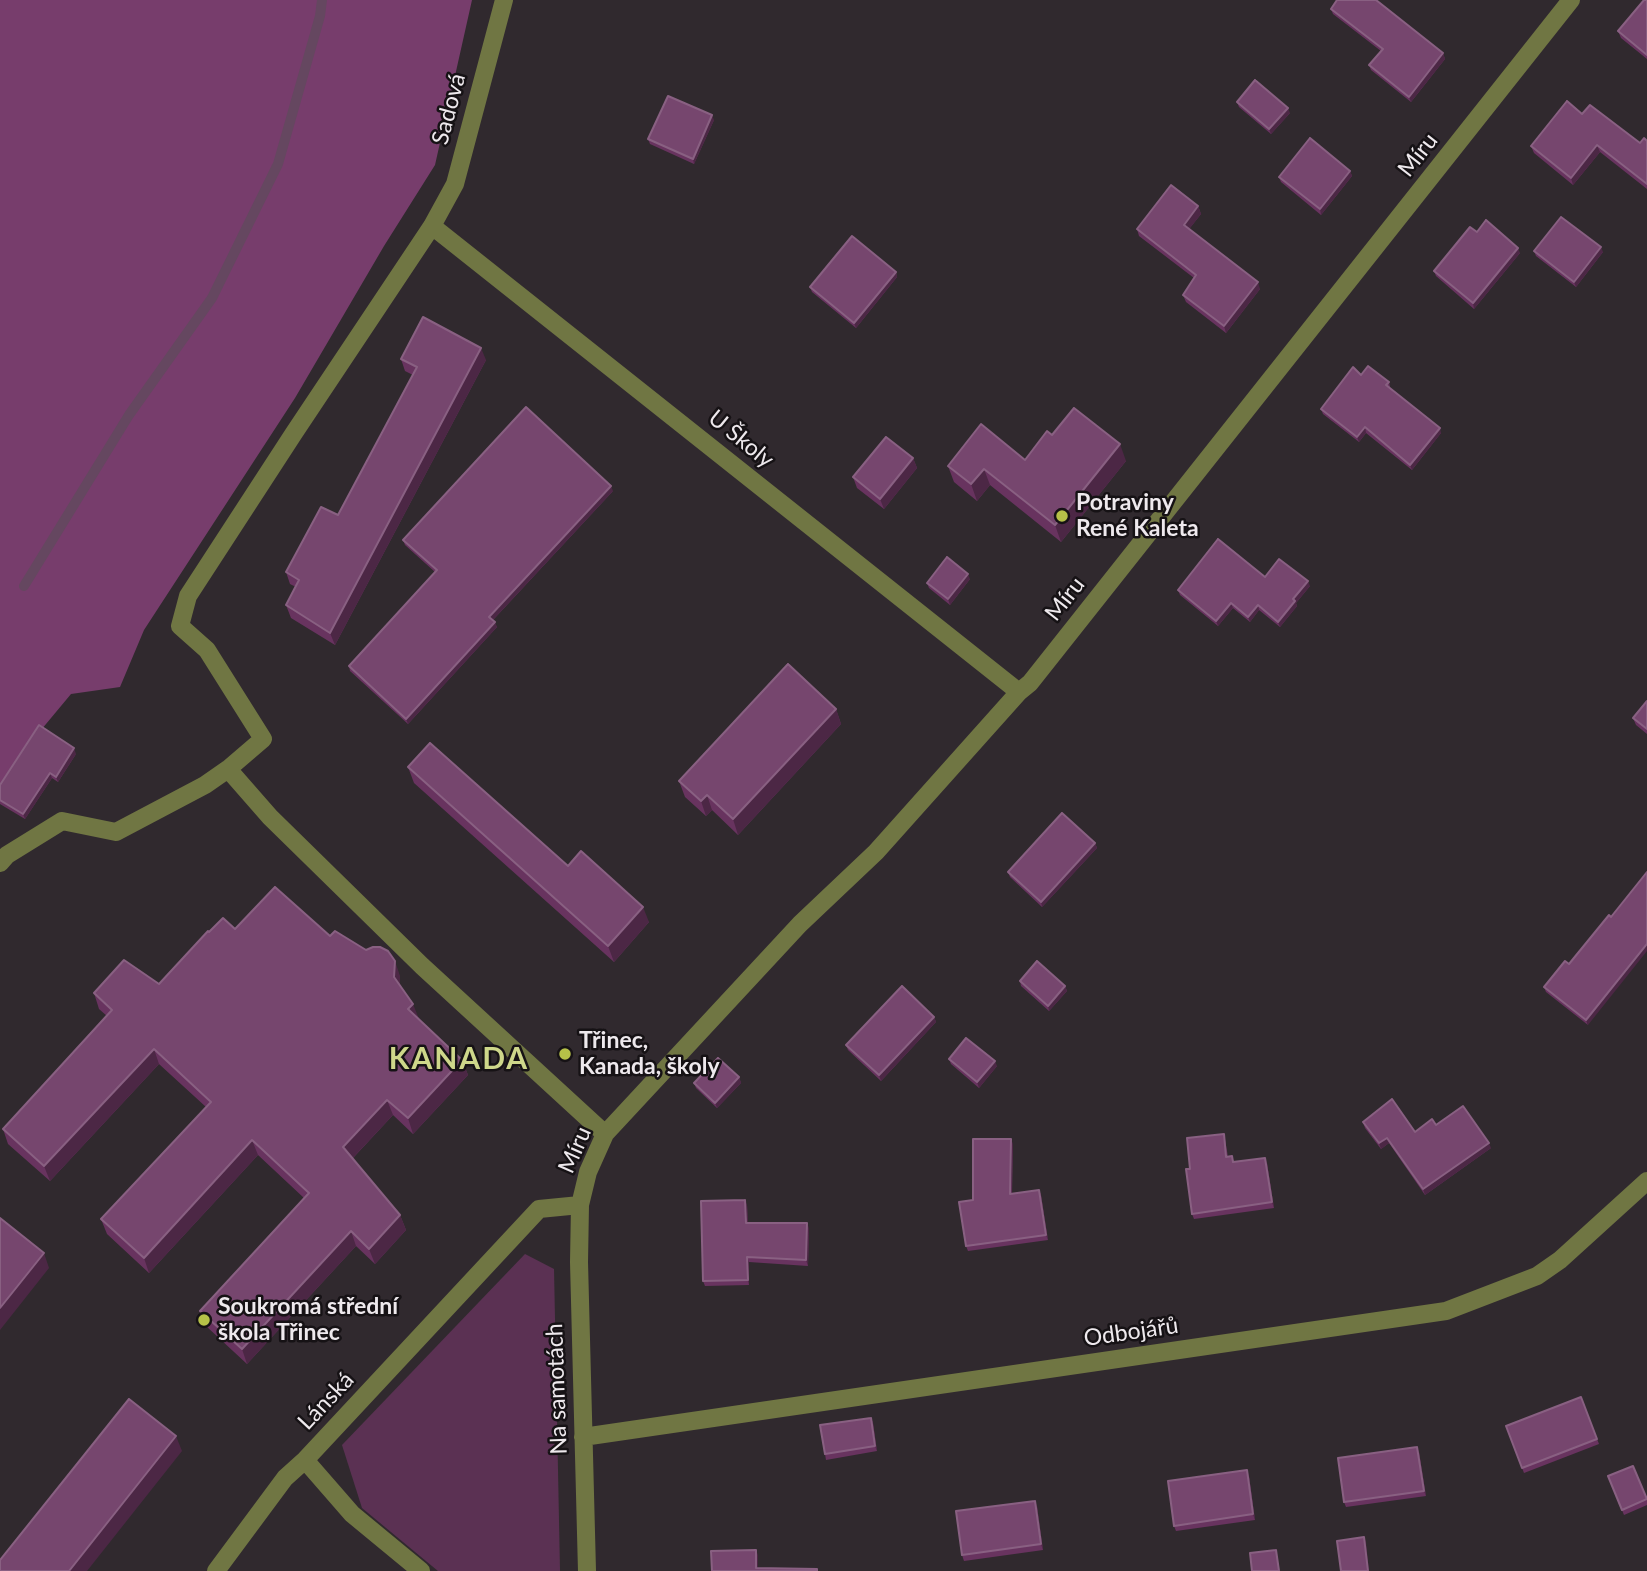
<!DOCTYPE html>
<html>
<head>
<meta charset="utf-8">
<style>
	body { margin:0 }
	canvas { display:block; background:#30292e }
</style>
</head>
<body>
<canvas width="1647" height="1571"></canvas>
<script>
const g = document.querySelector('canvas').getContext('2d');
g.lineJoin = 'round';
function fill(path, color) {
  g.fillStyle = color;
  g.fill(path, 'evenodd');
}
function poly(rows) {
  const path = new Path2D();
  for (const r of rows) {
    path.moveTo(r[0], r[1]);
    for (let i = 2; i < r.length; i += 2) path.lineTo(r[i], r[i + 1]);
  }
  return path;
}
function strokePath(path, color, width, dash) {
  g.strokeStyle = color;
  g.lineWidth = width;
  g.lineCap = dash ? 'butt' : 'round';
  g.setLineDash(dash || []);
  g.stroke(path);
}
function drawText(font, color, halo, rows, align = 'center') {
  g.font = font + ' Lato,sans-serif';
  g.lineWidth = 5;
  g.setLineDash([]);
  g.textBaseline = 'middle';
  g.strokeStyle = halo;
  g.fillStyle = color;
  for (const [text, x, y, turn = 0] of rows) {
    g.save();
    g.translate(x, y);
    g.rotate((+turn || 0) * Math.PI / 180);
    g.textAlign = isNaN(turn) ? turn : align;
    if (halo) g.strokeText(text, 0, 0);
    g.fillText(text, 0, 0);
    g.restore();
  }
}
fill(poly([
	[525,1254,554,1269,560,1571,438,1571,362,1508,342,1445]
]), '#5b3153');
fill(poly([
	[0,0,472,0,435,165,384,246,295,398,144,630,120,687,71,694,41,730,0,793]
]), '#773d6c');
strokePath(poly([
	[24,586,129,415,212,298,278,164,320,16,322,0]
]), '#654760', 10);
strokePath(poly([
	[432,226,1019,692],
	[228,769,270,817,422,966,605,1134],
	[0,863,7,855,62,821,116,832,205,785,228,769,263,739,207,650,180,626,188,596,294,433,432,226,455,184,504,0],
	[583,1437,1446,1311,1537,1276,1560,1260,1647,1181],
	[305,1460,352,1514,421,1571],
	[216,1571,285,1478,305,1460,539,1209,580,1205],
	[587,1571,579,1262,580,1205,588,1172,605,1134,800,924,876,852,1019,692,1030,683,1571,0]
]), '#707643', 18);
fill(poly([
	[1647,0,1647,59,1621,38,1618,31],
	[1379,2,1443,53,1445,59,1411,102,1371,70,1369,65,1381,51,1333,14,1331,9],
	[1237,102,1290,113,1271,134,1239,107],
	[1582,114,1640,143,1647,141,1647,189,1600,152,1573,185,1534,153,1531,146],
	[714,120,694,164,650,144,648,139],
	[1350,171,1352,176,1321,215,1281,182,1279,177],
	[1198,206,1201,214,1189,229,1260,289,1226,333,1186,302,1183,295,1194,278,1139,236,1137,229],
	[1477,232,1520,253,1474,309,1436,276,1434,271],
	[1534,251,1603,252,1576,287,1536,256],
	[896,272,897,277,856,328,812,292,810,287],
	[401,359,486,360,335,645,291,618,286,605,296,587,290,584,286,572,338,515,413,375,405,371],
	[1361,375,1389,382,1390,387,1390,388,1441,433,1412,470,1366,433,1359,442,1323,414,1321,409],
	[1052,435,1126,461,1061,542,990,485,977,501,954,482,948,466,1025,460],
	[913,458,917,468,884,509,857,488,853,477],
	[613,491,493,620,497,627,408,724,350,671,349,666,435,572,405,545,403,540],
	[1265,577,1310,586,1296,603,1297,606,1280,627,1259,610,1250,622,1233,608,1218,626,1180,595,1178,590],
	[970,579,950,605,929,588,927,583],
	[1647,701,1647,734,1636,725,1633,718],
	[836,709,841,724,738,835,712,810,706,816,685,797,679,781],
	[76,754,58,782,52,778,25,819,0,804,0,785],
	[408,767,568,866,649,922,614,962,414,783],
	[1095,843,1097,848,1042,907,1010,877,1008,872],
	[235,929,330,936,400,976,400,985,419,1019,462,1060,468,1075,413,1134,393,1115,353,1158,400,1215,406,1230,375,1264,356,1246,247,1364,206,1326,200,1311,304,1198,258,1155,149,1273,107,1234,101,1219,206,1107,159,1064,50,1181,8,1144,3,1129,107,1016,99,1009,94,993,159,984,209,932],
	[1569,964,1588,1025,1546,992,1544,987],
	[1020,981,1065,986,1067,991,1049,1011,1021,986],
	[934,1017,936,1022,881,1081,848,1050,846,1045],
	[949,1059,997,1066,979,1088,951,1064],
	[739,1077,741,1083,717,1108,696,1088,694,1083],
	[1363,1122,1415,1132,1436,1125,1491,1148,1425,1195,1389,1143,1381,1149,1365,1128],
	[1225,1139,1228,1157,1234,1162,1267,1163,1274,1208,1194,1219,1192,1214,1190,1169],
	[1013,1144,1012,1194,1039,1190,1041,1195,1048,1240,968,1251,966,1246,973,1200],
	[747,1205,748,1223,809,1228,808,1266,749,1262,749,1285,705,1286,703,1281],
	[1581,1397,1599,1444,1524,1473,1506,1426],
	[871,1418,873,1423,877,1451,826,1460,825,1454],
	[1419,1452,1426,1496,1346,1507,1344,1502],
	[1249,1476,1255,1520,1176,1531,1174,1526],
	[1608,1476,1647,1498,1647,1505,1624,1515],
	[1037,1506,1043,1550,964,1561,962,1555]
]), '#68335f');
fill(poly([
	[1443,53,1445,59,1411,102,1409,97],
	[1288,108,1290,113,1271,134,1269,129],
	[712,115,714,120,694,164,693,159],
	[1597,145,1600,152,1573,185,1571,178],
	[1350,171,1352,176,1321,215,1320,209],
	[1198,206,1201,214,1187,232,1184,225],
	[1601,247,1603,252,1576,287,1574,282],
	[1518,248,1520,253,1474,309,1473,303],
	[896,272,897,277,856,328,854,323],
	[1258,282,1260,289,1226,333,1224,326],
	[481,348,486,360,335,645,330,633],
	[1365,427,1366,433,1359,442,1357,437],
	[1440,428,1441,433,1412,470,1410,465],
	[1120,444,1126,461,1061,542,1055,525],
	[913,458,917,468,884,509,880,499],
	[984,469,990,485,977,501,971,484],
	[611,486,613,491,491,622,489,617],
	[968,574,970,579,950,605,948,599],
	[1308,581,1310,586,1296,603,1297,606,1280,627,1278,622,1293,599],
	[1231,603,1233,608,1218,626,1216,621],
	[1258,605,1259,610,1250,622,1248,617],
	[495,622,497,627,408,724,406,719],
	[836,709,841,724,738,835,733,819],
	[74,748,76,754,58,782,56,777],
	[50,773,52,778,25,819,23,814],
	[707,795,712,810,706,816,701,801],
	[1095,843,1097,848,1042,907,1041,902],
	[643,907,649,922,614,962,608,946],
	[1647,944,1647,951,1588,1025,1586,1020],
	[395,961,400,976,400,992,394,977],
	[1065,986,1067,991,1049,1011,1048,1006],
	[413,1004,419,1019,408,1009],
	[934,1017,936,1022,881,1081,879,1075],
	[154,1049,159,1064,50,1181,44,1166],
	[462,1060,468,1075,413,1134,408,1118],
	[995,1061,997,1066,979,1088,977,1082],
	[739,1077,741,1083,717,1108,715,1103],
	[387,1100,393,1115,349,1162,343,1147],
	[1387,1138,1389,1143,1381,1149,1379,1143],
	[1011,1139,1013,1144,1011,1199,1010,1194],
	[252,1140,258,1155,149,1273,144,1258],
	[1489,1143,1491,1148,1425,1195,1423,1189],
	[1265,1158,1267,1163,1274,1208,1272,1202],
	[1039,1190,1041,1195,1048,1240,1046,1235],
	[745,1200,747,1205,748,1228,746,1223],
	[400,1215,406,1230,375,1264,369,1249],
	[807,1223,809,1228,808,1266,806,1260],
	[351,1231,356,1246,247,1364,242,1349],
	[44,1253,49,1268,0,1330,0,1308],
	[747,1257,749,1262,749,1285,748,1280],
	[871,1418,873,1423,877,1451,875,1446],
	[176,1436,182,1451,87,1571,69,1571],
	[1417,1447,1419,1452,1426,1496,1424,1491],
	[1247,1470,1249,1476,1255,1520,1253,1514],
	[1035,1501,1037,1506,1043,1550,1041,1544],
	[1364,1537,1366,1542,1369,1571,1368,1571],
	[756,1550,758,1555,758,1571,756,1568]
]), '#4c2745');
const building = poly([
	[1337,0,1376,0,1443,53,1409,97,1369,65,1383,49,1331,9,1337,0],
	[1644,0,1647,0,1647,55,1618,31,1644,0],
	[1255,80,1288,108,1269,129,1237,102,1255,80],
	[668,96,712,115,693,159,648,139,668,96],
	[1567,101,1582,114,1590,105,1640,143,1644,138,1647,141,1647,184,1597,145,1571,178,1531,146,1567,101],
	[1310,138,1350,171,1320,209,1279,177,1310,138],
	[1171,185,1198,206,1184,225,1258,282,1224,326,1183,295,1196,275,1137,229,1171,185],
	[1561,217,1601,247,1574,282,1534,251,1561,217],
	[1486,220,1518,248,1473,303,1434,271,1470,227,1477,232,1486,220],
	[852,236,896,272,854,323,810,287,852,236],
	[423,317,481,348,330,633,286,605,299,580,286,572,321,507,338,515,417,367,401,359,423,317],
	[1368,366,1389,382,1386,385,1440,428,1410,465,1365,427,1357,437,1321,409,1353,367,1361,375,1368,366],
	[526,407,611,486,489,617,495,622,406,719,349,666,437,570,403,540,526,407],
	[1074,408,1120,444,1055,525,984,469,971,484,948,466,981,424,1025,460,1047,431,1052,435,1074,408],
	[886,437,913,458,880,499,853,477,886,437],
	[1218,539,1265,577,1279,559,1308,581,1293,599,1295,601,1278,622,1258,605,1248,617,1231,603,1216,621,1178,590,1218,539],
	[947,557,968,574,948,599,927,583,947,557],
	[788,664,836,709,733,819,707,795,701,801,679,781,788,664],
	[1647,701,1647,729,1633,718,1647,701],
	[39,725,74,748,56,777,50,773,23,814,0,800,0,785,39,725],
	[430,743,568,866,581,851,643,907,608,946,408,767,430,743],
	[1062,813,1095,843,1041,902,1008,872,1062,813],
	[1647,872,1647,944,1586,1020,1544,987,1565,961,1569,964,1609,915,1611,917,1647,872],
	[275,887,330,936,335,931,366,950,373,947,380,947,388,951,395,961,394,977,413,1004,408,1009,462,1060,408,1118,387,1100,343,1147,400,1215,369,1249,351,1231,242,1349,200,1311,309,1193,252,1140,144,1258,101,1219,211,1102,154,1049,44,1166,3,1129,112,1010,94,993,124,960,159,984,208,931,209,932,223,918,235,929,275,887],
	[1037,961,1065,986,1048,1006,1020,981,1037,961],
	[902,986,934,1017,879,1075,846,1045,902,986],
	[966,1038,995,1061,977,1082,949,1059,966,1038],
	[718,1058,739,1077,715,1103,694,1083,718,1058],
	[1392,1099,1415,1132,1432,1119,1436,1125,1463,1106,1489,1143,1423,1189,1387,1138,1379,1143,1363,1122,1392,1099],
	[1224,1134,1226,1157,1232,1156,1233,1162,1265,1158,1272,1202,1192,1214,1186,1169,1190,1169,1187,1138,1224,1134],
	[973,1139,1011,1139,1010,1194,1039,1190,1046,1235,966,1246,959,1202,973,1200,973,1139],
	[745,1200,746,1223,807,1223,806,1260,747,1257,748,1280,703,1281,701,1201,745,1200],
	[0,1218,44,1253,0,1308,0,1218],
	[1581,1397,1597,1439,1522,1468,1506,1426,1581,1397],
	[129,1399,176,1436,69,1571,0,1571,0,1560,129,1399],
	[871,1418,875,1446,825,1454,820,1425,871,1418],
	[1417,1447,1424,1491,1344,1502,1338,1458,1417,1447],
	[1633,1466,1647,1499,1622,1510,1608,1476,1633,1466],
	[1247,1470,1253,1514,1174,1526,1168,1481,1247,1470],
	[1035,1501,1041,1544,962,1555,956,1511,1035,1501],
	[1364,1537,1368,1571,1341,1571,1337,1541,1364,1537],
	[756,1550,756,1568,817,1569,817,1571,712,1571,711,1551,756,1550],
	[1276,1550,1279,1571,1252,1571,1250,1553,1276,1550]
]);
fill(building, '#76466e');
strokePath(building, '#896082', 2);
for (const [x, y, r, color] of [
	[1062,516,7,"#b6c148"],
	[565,1054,7,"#b6c148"],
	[204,1320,7,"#b6c148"]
]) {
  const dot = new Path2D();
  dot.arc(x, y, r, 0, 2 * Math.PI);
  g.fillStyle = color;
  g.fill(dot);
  strokePath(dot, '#161215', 2.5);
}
drawText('23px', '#eee9ed', '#161215', [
	["Sadová",449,109,-75],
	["Míru",1418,155,-52],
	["U Školy",741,439,39],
	["Míru",1065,599,-52],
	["Míru",575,1150,-66],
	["Odbojářů",1131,1332,-8],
	["Na samotách",557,1389,-92],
	["Lánská",326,1401,-47]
]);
drawText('bold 23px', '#eee9ed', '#161215', [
	["Potraviny",1076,503],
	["René Kaleta",1076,529],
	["Třinec,",579,1041],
	["Kanada, školy",579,1067],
	["Soukromá střední",218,1307],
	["škola Třinec",218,1333]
], 'left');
g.letterSpacing = '2px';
drawText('bold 30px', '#ced78a', '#161215', [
	["KANADA",459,1059]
]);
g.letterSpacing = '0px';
</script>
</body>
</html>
